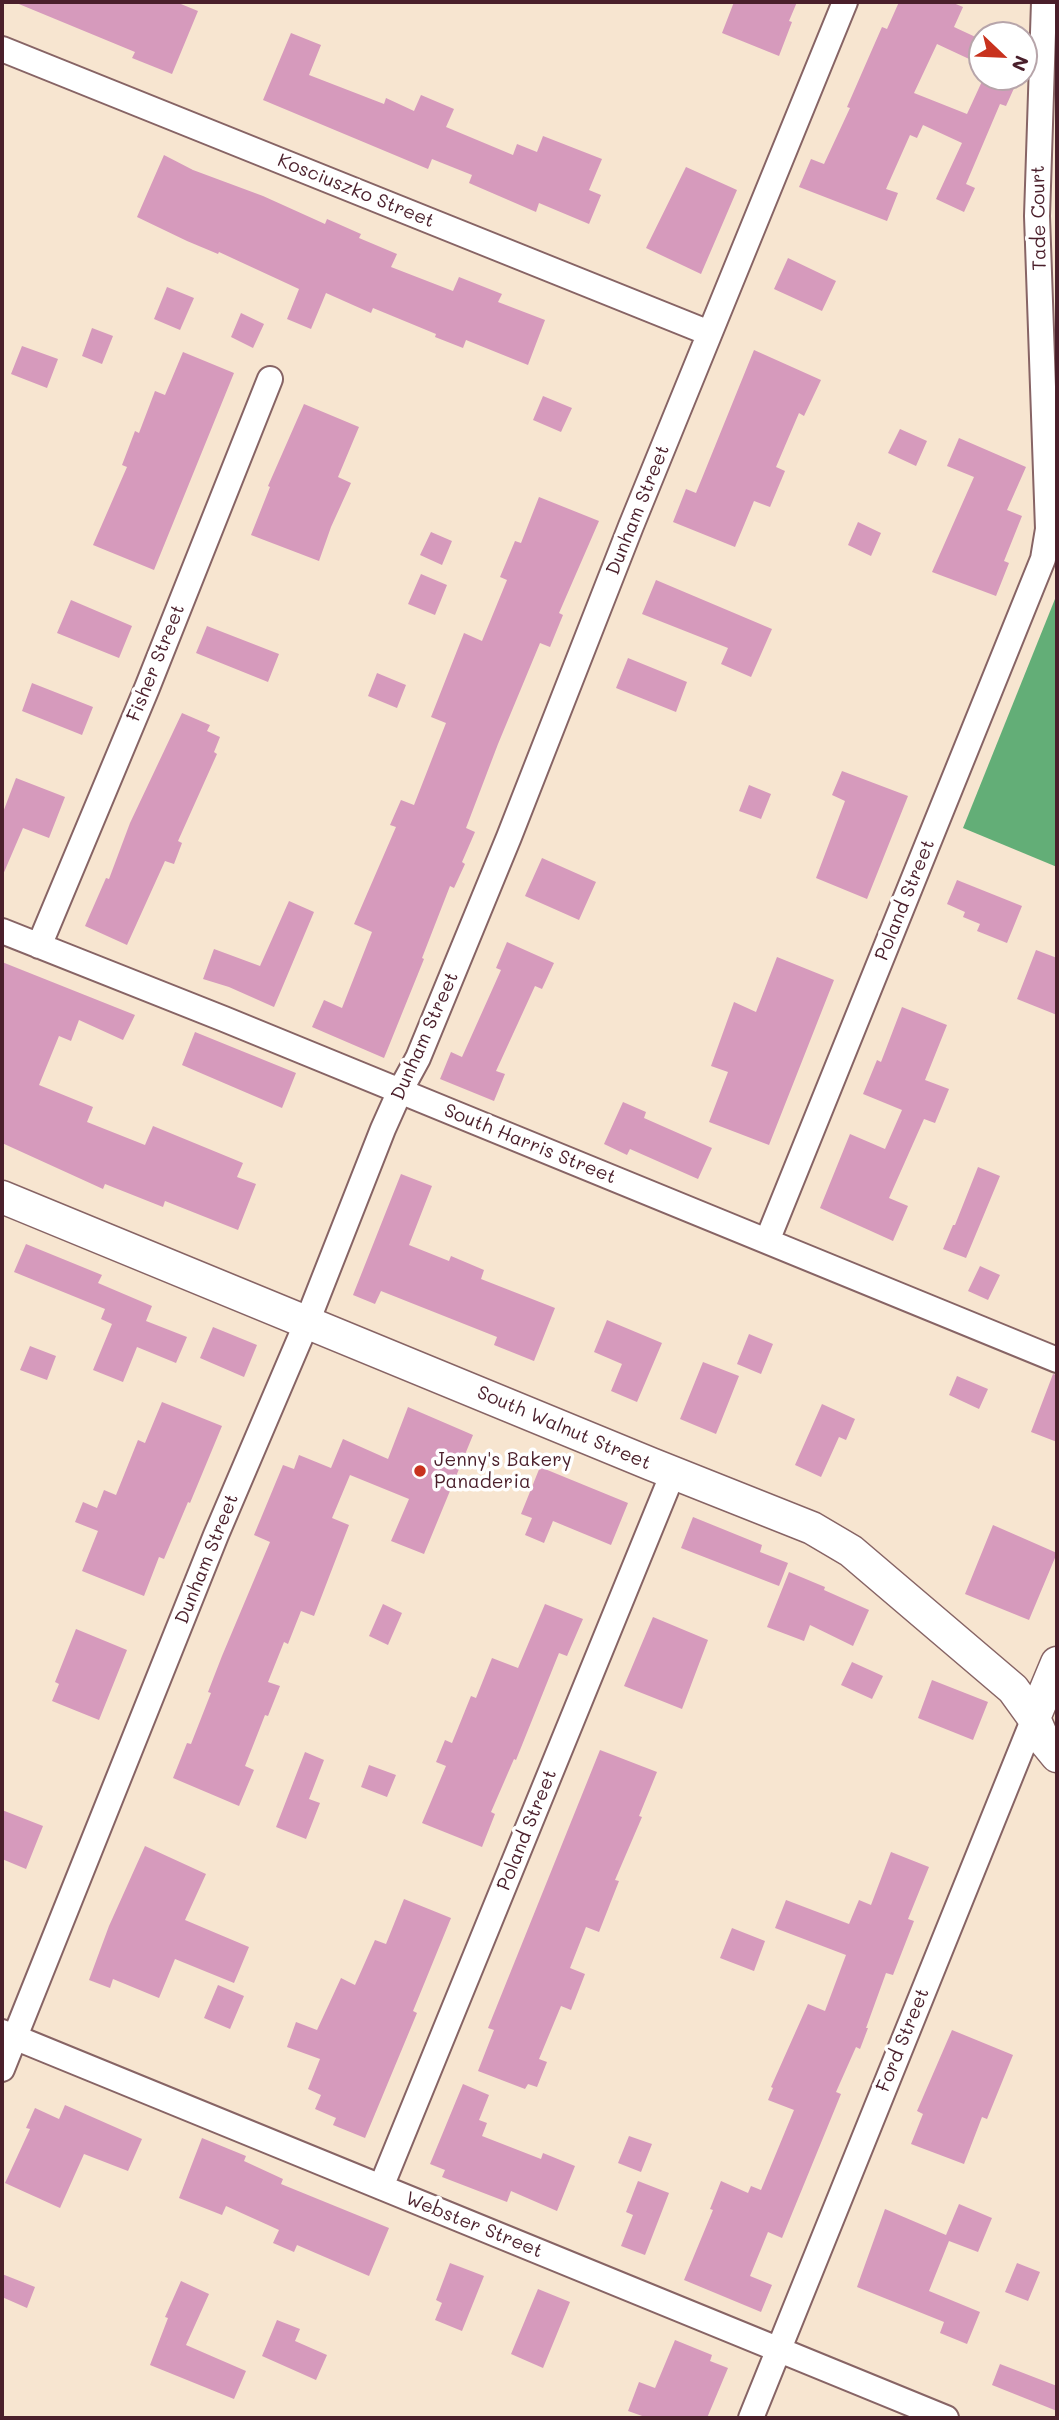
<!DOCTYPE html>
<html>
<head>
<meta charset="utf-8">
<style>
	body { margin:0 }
	#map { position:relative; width:1059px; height:2420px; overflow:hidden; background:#f7e5d0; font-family:Mali,sans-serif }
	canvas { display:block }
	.frame { position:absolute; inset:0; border:4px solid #4a1f2b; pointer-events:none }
	.north { position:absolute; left:968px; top:21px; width:70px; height:70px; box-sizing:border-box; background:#fff; border:2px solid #b7a5aa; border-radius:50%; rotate:113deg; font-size:19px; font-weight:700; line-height:28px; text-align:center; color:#4a1f2b }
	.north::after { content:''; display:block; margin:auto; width:24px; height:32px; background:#c8321e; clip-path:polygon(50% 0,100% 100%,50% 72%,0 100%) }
</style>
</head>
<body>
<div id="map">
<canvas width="1059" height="2420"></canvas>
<div class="frame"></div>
<div class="north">N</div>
</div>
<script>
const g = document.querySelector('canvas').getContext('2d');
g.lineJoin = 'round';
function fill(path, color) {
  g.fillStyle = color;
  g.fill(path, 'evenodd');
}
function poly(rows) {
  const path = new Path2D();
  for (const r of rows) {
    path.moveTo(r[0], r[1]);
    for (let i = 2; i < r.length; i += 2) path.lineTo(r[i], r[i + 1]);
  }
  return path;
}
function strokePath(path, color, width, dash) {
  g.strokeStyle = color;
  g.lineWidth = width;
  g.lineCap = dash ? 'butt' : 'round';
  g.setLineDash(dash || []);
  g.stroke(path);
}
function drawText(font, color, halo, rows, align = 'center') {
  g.font = font + ' Mali,sans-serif';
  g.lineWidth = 7;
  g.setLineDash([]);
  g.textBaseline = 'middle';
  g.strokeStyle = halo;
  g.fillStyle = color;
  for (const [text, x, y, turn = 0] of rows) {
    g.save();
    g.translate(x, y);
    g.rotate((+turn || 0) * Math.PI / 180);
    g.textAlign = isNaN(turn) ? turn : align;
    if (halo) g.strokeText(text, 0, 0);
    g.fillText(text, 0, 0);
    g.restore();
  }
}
fill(poly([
	[1057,594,1057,867,963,828]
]), '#63ae77');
fill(poly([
	[14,2,176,2,198,11,172,74,132,58,135,52],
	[734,2,797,2,789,21,792,22,779,56,722,33],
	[899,2,951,2,963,7,954,27,982,40,982,65,937,44,914,93,967,114,984,77,994,77,1015,86,1006,106,1000,104,966,184,975,188,964,212,936,199,962,143,923,125,917,138,910,135,886,189,898,193,887,221,799,187,811,159,824,164,850,108,847,107,871,52,882,27,887,29],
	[291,33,321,45,309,75,384,104,386,98,414,111,421,95,454,109,446,127,513,155,517,144,537,152,543,136,602,159,589,190,601,195,589,224,539,203,536,212,469,183,472,175,432,159,428,169,263,100],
	[164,155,193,170,263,196,325,224,327,219,361,234,359,238,397,254,391,267,453,291,459,277,502,294,498,302,545,320,528,365,466,340,463,348,435,337,436,334,373,308,371,313,326,293,311,329,287,319,299,289,219,252,218,254,187,241,137,217],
	[686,167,737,190,701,274,646,248],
	[788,258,836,281,822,311,774,289],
	[167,287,194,298,180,330,154,319],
	[241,313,264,324,253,348,231,337],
	[92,328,113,336,102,364,82,356],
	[22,346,58,359,47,388,11,374],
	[754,350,821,380,804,416,799,413,776,467,785,471,770,507,754,501,735,547,673,522,686,489,696,493],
	[183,352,234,373,154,570,93,545,127,467,122,465,135,431,139,433,155,391,165,395],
	[543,396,572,408,561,432,533,420],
	[304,404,359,427,338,477,351,483,331,527,319,561,251,535,270,487,268,486],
	[900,429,927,441,916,466,888,453],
	[959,438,1026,467,1007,510,1022,516,1004,561,1009,563,996,596,932,572,974,477,947,466],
	[539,497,599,521,559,613,563,615,550,647,540,643,498,744,466,828,475,832,462,862,465,864,454,888,450,886,422,958,424,959,384,1058,312,1027,324,1000,342,1008,372,932,354,924,396,827,390,825,401,800,414,805,446,723,431,717,464,633,482,641,507,580,500,577,515,541,521,543],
	[858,522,881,533,871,556,848,545],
	[431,532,452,541,442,565,420,555],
	[421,574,447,585,435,615,408,604],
	[656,580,772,629,751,677,721,664,728,648,642,614],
	[71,600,132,626,119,658,57,633],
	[207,626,279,654,268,682,196,653],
	[628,658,687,682,676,712,616,688],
	[377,673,406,685,397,708,368,696],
	[32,683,93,707,82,735,22,711],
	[182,713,210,725,207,731,220,737,214,752,217,754,178,841,182,843,174,864,165,861,127,945,85,926,106,878,109,879,130,823],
	[842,771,908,796,867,899,816,878,845,801,832,795],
	[16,778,65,797,49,838,23,828,2,877,2,815],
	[749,785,771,794,761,819,739,811],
	[542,858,596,882,579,920,525,896],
	[957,880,1022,906,1007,943,977,931,980,924,963,917,965,912,947,904],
	[289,901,314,912,274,1007,229,987,203,979,214,949,260,966],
	[507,942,554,963,542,989,535,986,496,1071,505,1074,494,1101,440,1079,451,1052,462,1057,501,970,496,968],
	[1036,950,1057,958,1057,1015,1017,999],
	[777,957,834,980,769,1145,709,1122,728,1072,711,1066,734,1002,756,1012],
	[2,962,135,1015,123,1040,79,1020,71,1041,59,1036,39,1085,93,1107,87,1122,145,1145,153,1126,243,1163,237,1177,256,1184,238,1230,165,1201,163,1207,105,1184,103,1189,2,1143],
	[902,1007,947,1025,925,1080,949,1089,935,1123,924,1119,889,1198,908,1206,893,1241,820,1208,850,1134,885,1149,902,1110,863,1094,877,1060,881,1062],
	[195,1032,296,1073,282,1108,182,1065],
	[623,1102,646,1112,644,1118,712,1148,698,1179,630,1149,627,1155,604,1144],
	[978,1167,1000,1176,966,1258,943,1249,953,1225,955,1225],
	[401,1174,432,1186,409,1245,449,1261,451,1256,484,1270,481,1279,555,1308,534,1361,494,1345,497,1337,381,1291,375,1304,353,1295],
	[26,1244,102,1275,98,1283,152,1306,146,1321,187,1337,176,1363,137,1347,123,1382,93,1370,112,1324,101,1319,105,1309,14,1272],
	[980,1266,1000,1275,988,1300,968,1291],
	[607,1320,662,1343,637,1402,611,1391,622,1364,594,1352],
	[213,1327,257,1345,244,1377,200,1358],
	[749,1334,773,1344,761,1374,737,1364],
	[30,1346,56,1356,47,1380,20,1370],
	[703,1362,739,1376,716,1434,680,1419],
	[1053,1374,1057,1375,1057,1442,1031,1432],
	[957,1376,988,1389,979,1409,949,1395],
	[162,1402,222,1426,190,1503,188,1502,164,1559,159,1557,144,1596,82,1571,98,1531,75,1522,83,1502,97,1508,104,1490,116,1495,138,1440,145,1443],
	[822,1404,855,1419,846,1440,839,1437,821,1477,795,1465],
	[408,1407,473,1435,424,1554,391,1541,409,1499,350,1475,332,1518,349,1525,314,1616,301,1611,288,1644,284,1642,268,1682,280,1686,268,1716,265,1715,245,1766,254,1770,239,1806,173,1778,187,1743,191,1744,211,1693,208,1692,222,1656,270,1542,254,1535,283,1465,294,1469,299,1455,331,1468,343,1439,388,1459],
	[540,1467,628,1503,611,1545,553,1521,544,1543,525,1535,532,1518,521,1514],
	[693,1517,762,1545,760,1552,788,1563,779,1586,681,1548],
	[993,1525,1057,1553,1029,1620,965,1594],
	[789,1572,825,1587,824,1590,869,1610,853,1646,810,1625,804,1641,767,1627],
	[383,1604,402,1613,388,1645,369,1636],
	[545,1604,583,1619,567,1656,559,1653,516,1760,514,1759,491,1812,495,1814,482,1847,422,1823,446,1766,436,1762,445,1740,452,1743,471,1696,476,1698,492,1658,518,1668],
	[653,1617,708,1640,682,1709,624,1686],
	[76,1629,127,1650,99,1720,52,1701,59,1684,55,1682],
	[852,1662,883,1676,872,1699,841,1685],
	[932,1680,988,1702,973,1740,918,1718],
	[600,1750,657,1772,639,1816,642,1817,615,1880,619,1881,599,1932,586,1927,570,1968,585,1974,571,2010,561,2006,539,2059,547,2062,537,2087,528,2084,525,2089,478,2071,494,2030,488,2028],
	[305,1752,324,1760,309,1799,320,1803,306,1839,276,1827],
	[369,1765,396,1775,387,1797,361,1787],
	[2,1810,43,1826,26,1869,2,1859],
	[145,1846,206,1874,185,1920,249,1947,234,1983,175,1959,159,1998,113,1979,110,1988,89,1980,109,1926],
	[891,1852,929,1867,908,1919,914,1921,893,1975,886,1973,866,2028,868,2028,860,2049,856,2047,836,2092,841,2094,782,2238,768,2232,750,2276,772,2285,761,2312,684,2280,713,2210,710,2209,721,2181,748,2193,751,2186,761,2190,794,2110,768,2100,773,2088,771,2087,808,2004,825,2011,846,1955,775,1928,786,1900,849,1924,859,1900,871,1905],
	[404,1899,451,1918,413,2011,417,2013,365,2138,333,2125,336,2118,315,2109,321,2095,308,2089,320,2059,287,2047,296,2022,317,2030,341,1978,355,1985,375,1940,386,1944],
	[732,1928,765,1941,754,1971,720,1958],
	[218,1985,244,1996,230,2029,204,2018],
	[952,2030,1013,2055,987,2119,982,2117,964,2164,911,2144,923,2114,917,2111],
	[463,2084,489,2095,479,2120,487,2123,482,2136,541,2159,543,2153,575,2166,557,2211,511,2191,507,2202,442,2177,445,2170,430,2164],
	[65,2105,142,2139,128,2171,84,2154,60,2208,5,2183,30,2129,26,2128,35,2108,59,2119],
	[629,2136,652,2144,641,2172,618,2163],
	[202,2138,246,2156,244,2161,283,2179,281,2184,389,2228,369,2276,297,2245,294,2252,273,2243,279,2230,226,2206,222,2215,179,2198],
	[638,2181,669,2193,645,2255,621,2246,633,2215,626,2212],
	[959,2204,992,2218,978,2252,949,2241,929,2291,980,2312,967,2344,940,2333,944,2322,857,2287,885,2209,946,2235],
	[450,2263,484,2276,462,2331,435,2320,442,2303,436,2300],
	[1017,2263,1040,2272,1028,2301,1005,2292],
	[2,2274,35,2287,27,2308,2,2297],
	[181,2281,209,2294,186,2345,246,2371,234,2399,150,2365,168,2318,165,2317],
	[538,2289,570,2302,543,2368,511,2354],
	[277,2320,300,2329,295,2341,327,2355,316,2380,262,2356],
	[675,2340,712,2355,710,2361,728,2368,707,2418,648,2418,628,2411,639,2382,655,2388],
	[1000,2364,1057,2386,1057,2411,992,2385]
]), '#d69abc');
const minor = poly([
	[2,49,709,333],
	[2,931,224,1019,1057,1360],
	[39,946,147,688,270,379],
	[767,1241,1043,559,1048,529,1037,216,1044,2],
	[2,2032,946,2418],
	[2,2069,216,1535,307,1322,383,1129,400,1091,418,1058,509,837,631,526,845,2],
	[381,2187,673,1473],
	[751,2418,1034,1718]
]);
const tertiary = poly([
	[2,1197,651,1464,812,1528,851,1551,1013,1689,1034,1718,1043,1739,1057,1756],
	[1034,1718,1057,1663]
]);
strokePath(minor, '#876465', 28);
strokePath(tertiary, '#876465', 35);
strokePath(minor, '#fff', 24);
strokePath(tertiary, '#fff', 32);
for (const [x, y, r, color] of [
	[420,1471,7,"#c8321e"]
]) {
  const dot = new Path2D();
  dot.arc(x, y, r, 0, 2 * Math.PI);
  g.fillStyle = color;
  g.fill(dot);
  strokePath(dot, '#fff', 2.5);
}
drawText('19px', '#4a1f2b', '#fff', [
	["Kosciuszko Street",356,191,22],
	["Tade Court",1039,218,-91],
	["Dunham Street",638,510,-68],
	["Fisher Street",156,663,-68],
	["Poland Street",905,900,-68],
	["Dunham Street",425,1036,-66],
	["South Harris Street",530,1144,22],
	["South Walnut Street",564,1428,23],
	["Dunham Street",207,1559,-68],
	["Poland Street",527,1830,-68],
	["Ford Street",903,2040,-68],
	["Webster Street",474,2225,22]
]);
drawText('19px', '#4a1f2b', '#fff', [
	["Jenny's Bakery",434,1460],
	["Panaderia",434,1482]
], 'left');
</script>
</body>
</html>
